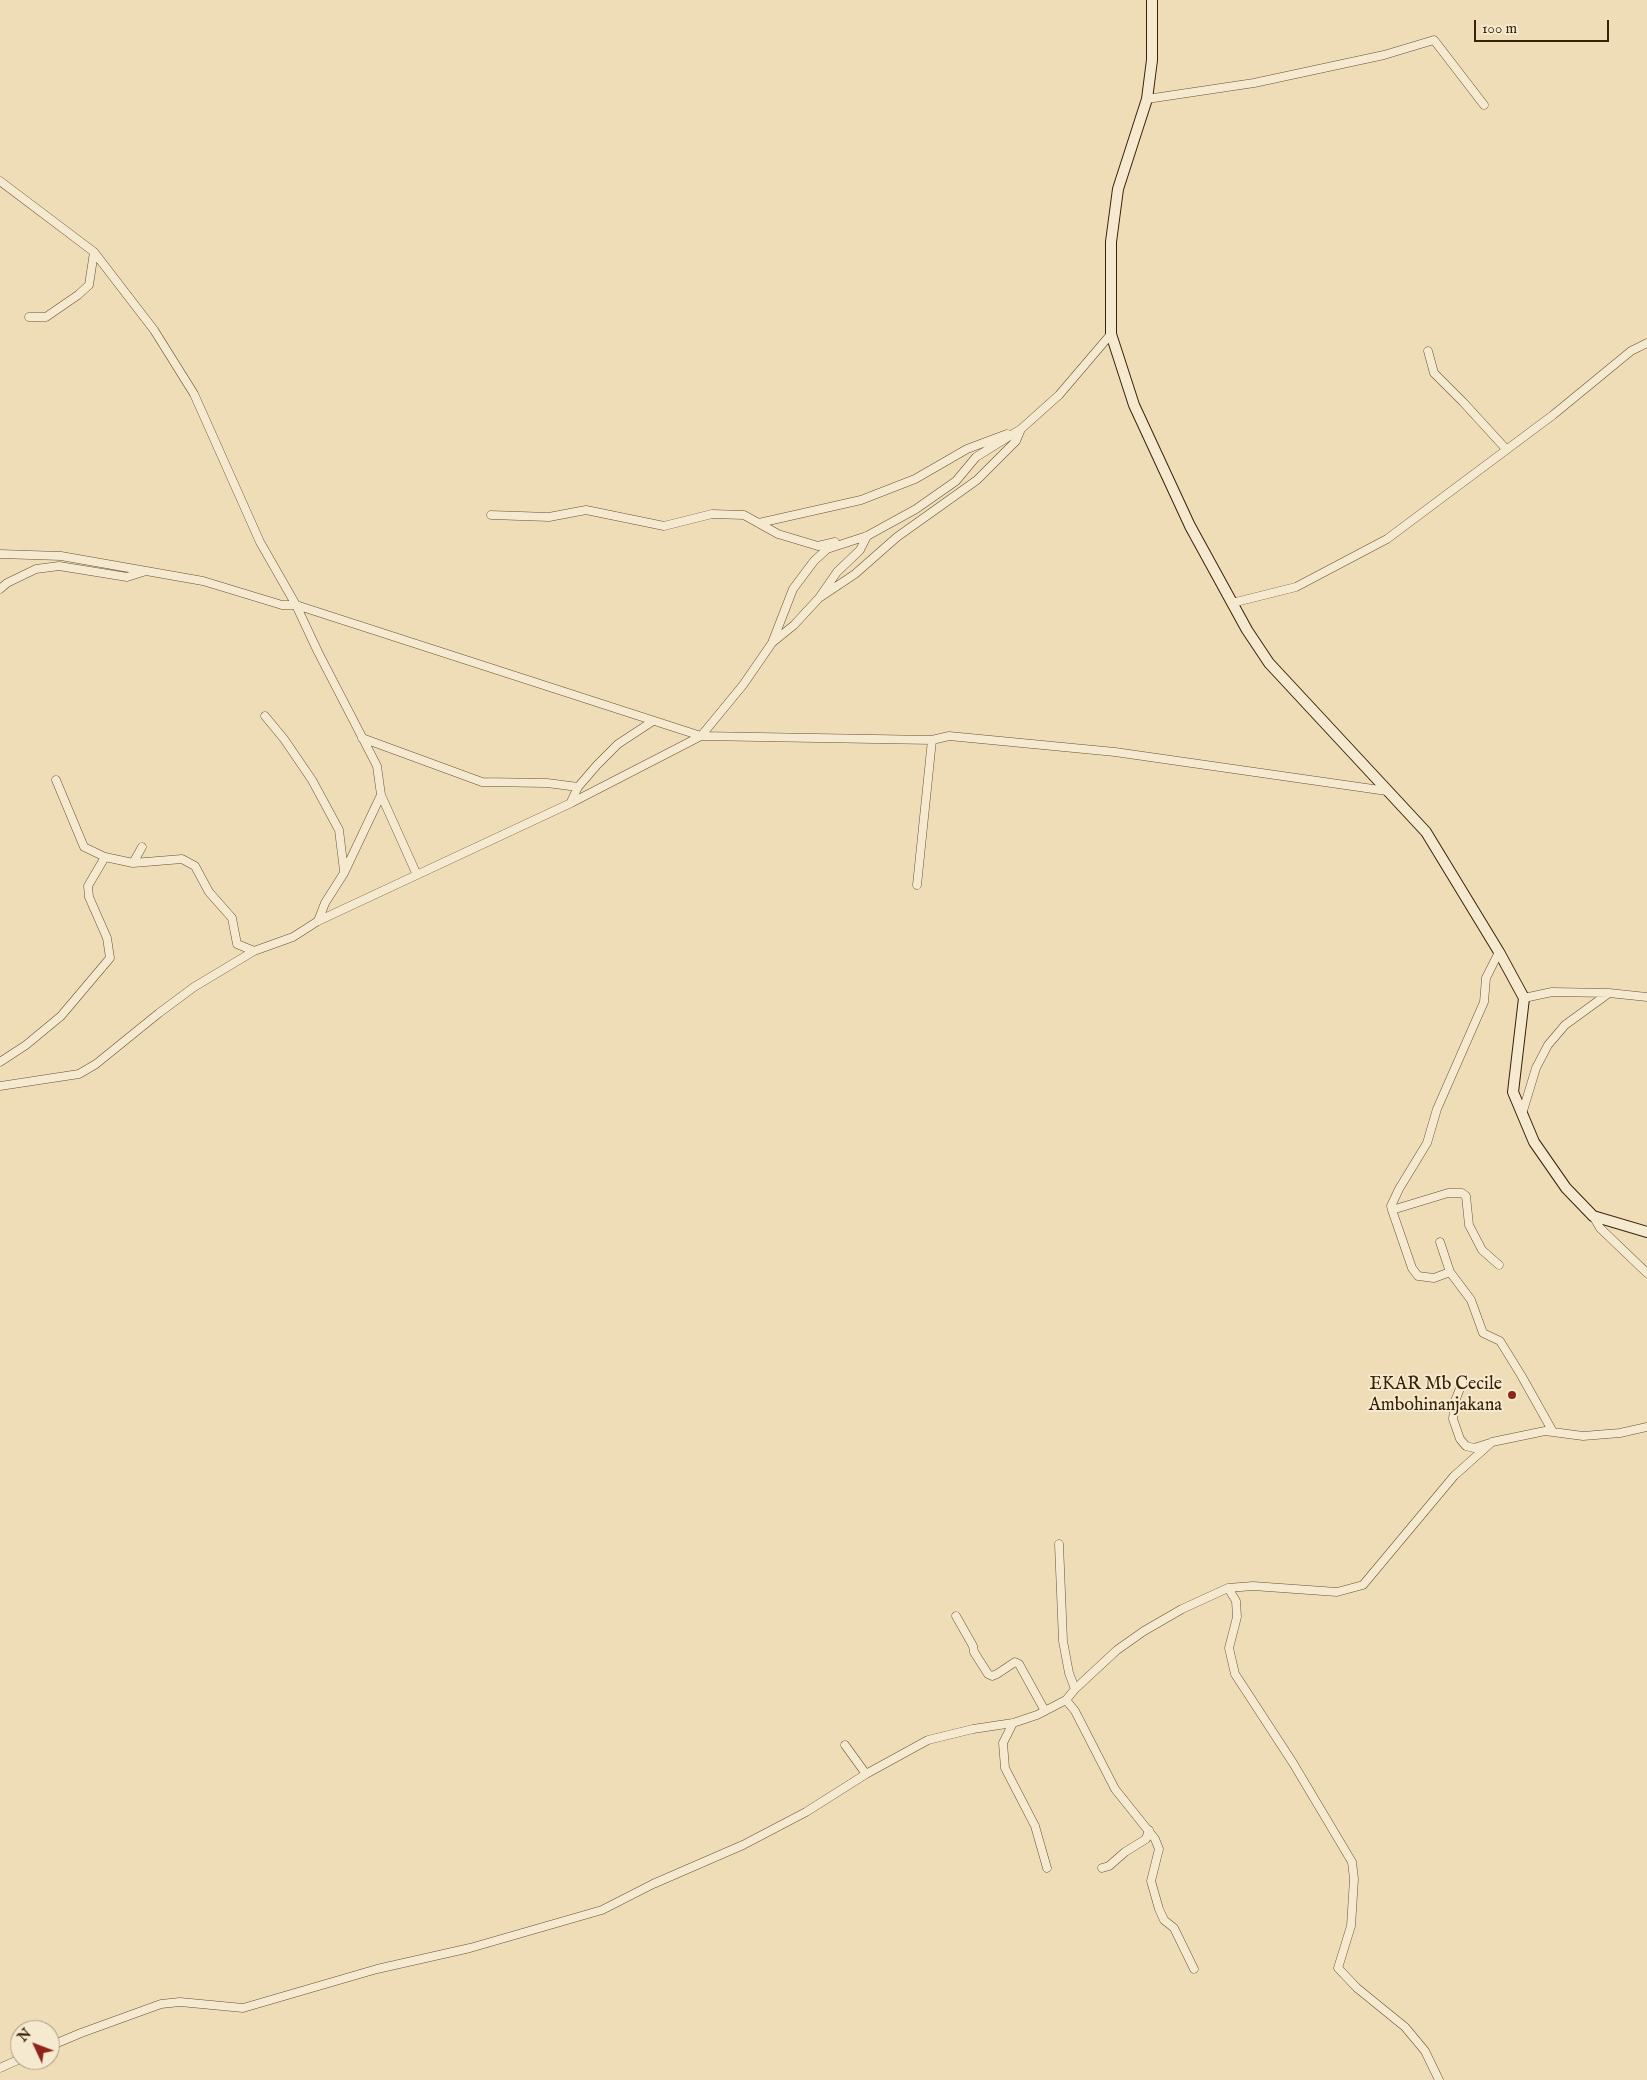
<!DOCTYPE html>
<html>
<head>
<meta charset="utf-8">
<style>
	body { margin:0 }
	#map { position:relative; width:1647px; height:2080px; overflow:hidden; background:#efddb7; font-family:"IM FELL English",serif }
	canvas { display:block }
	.north { position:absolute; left:10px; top:2020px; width:50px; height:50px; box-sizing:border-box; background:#f5e9d0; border:1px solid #aa9a80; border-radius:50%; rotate:313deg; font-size:14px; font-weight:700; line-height:20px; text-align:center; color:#392307 }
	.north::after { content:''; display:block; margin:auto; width:18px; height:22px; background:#8f2418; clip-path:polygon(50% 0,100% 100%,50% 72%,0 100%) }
	.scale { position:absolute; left:1474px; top:20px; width:135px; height:22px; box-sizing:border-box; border:2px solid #392307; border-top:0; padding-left:6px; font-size:15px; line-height:18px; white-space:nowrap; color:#392307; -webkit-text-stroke:4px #f5e9d0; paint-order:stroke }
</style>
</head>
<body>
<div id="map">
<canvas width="1647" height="2080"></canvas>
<div class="north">N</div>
<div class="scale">100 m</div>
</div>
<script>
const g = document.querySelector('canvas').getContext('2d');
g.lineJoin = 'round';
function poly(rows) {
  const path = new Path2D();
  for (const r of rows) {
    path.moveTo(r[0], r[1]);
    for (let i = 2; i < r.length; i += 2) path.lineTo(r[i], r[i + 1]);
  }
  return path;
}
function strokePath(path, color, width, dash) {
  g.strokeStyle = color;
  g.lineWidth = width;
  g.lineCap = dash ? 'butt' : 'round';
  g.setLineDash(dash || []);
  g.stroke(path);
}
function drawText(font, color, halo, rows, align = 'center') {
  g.font = font + ' "IM FELL English",serif';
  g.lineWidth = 4;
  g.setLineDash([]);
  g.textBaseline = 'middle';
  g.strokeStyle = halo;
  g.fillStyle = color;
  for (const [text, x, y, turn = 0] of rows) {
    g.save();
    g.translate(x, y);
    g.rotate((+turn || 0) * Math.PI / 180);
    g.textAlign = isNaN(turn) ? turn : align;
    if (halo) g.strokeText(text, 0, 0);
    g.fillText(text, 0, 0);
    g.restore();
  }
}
const street = poly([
	[1147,99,1254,83,1384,55,1434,40,1484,105],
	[0,181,94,252,154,330,194,394,260,542,296,605,318,652,377,766,381,795,344,873,325,903,318,921],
	[29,317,46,317,78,295,89,285,94,252],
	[1428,351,1434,373,1463,402,1506,449],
	[491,515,549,517,586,510,664,526,712,514,744,515,778,534,818,546,835,542],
	[759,523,861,500,915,479,967,449,1007,434],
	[0,554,61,556,203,581,282,605,296,605,701,736,743,685,772,643,793,589,814,561,827,549,867,536,916,509,956,481,976,457,1021,429,1059,395,1111,334],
	[0,589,7,583,36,569,59,566,127,577,143,572],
	[819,598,855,574,897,537,977,480,1016,441,1021,429],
	[1232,603,1296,587,1387,539,1553,415,1631,351,1647,343],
	[773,642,794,625,819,598,837,572,860,550,867,536],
	[265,716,284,739,312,780,339,830,344,871],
	[362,738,482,782,547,783,578,787],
	[56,780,84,847,105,857,133,863,142,847],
	[381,795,417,875],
	[571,802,578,787,597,765,618,744,653,721],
	[133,863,182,859,195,866,209,892,232,918,237,944,254,951],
	[917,885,932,740],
	[1524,998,1552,992,1609,993],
	[0,1062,26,1045,61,1016,110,958,107,938,89,897,88,886,105,857],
	[0,1086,79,1074,96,1064,159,1013,194,987,254,951,293,937,318,921,571,803,701,736,932,740,949,736,1115,752,1387,791],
	[1522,1114,1536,1068,1548,1045,1565,1025,1609,993,1647,997],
	[1392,1210,1412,1268,1418,1276,1434,1278,1450,1272],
	[1593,1216,1600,1228,1647,1273],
	[1440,1242,1450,1272,1471,1300,1483,1333,1500,1341,1521,1375,1553,1432],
	[1499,1265,1482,1250,1469,1225,1466,1196,1462,1193,1448,1193,1392,1210,1391,1206,1399,1189,1427,1143,1437,1109,1484,1002,1486,978,1499,952],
	[1463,1381,1455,1401,1453,1419,1460,1439,1466,1446,1474,1448,1490,1443],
	[1059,1544,1063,1641,1069,1673,1075,1689],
	[1228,1588,1236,1601,1237,1617,1229,1648,1235,1674,1293,1763,1352,1862,1354,1879,1351,1926,1338,1968,1357,1988,1405,2027,1425,2051,1439,2080],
	[956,1616,973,1646,974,1652,988,1674,992,1676,997,1674,1015,1662,1019,1664,1045,1711],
	[1066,1700,1075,1711,1115,1789,1155,1839,1159,1849,1151,1881,1159,1909,1164,1920,1174,1928,1194,1969],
	[1013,1723,1003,1743,1005,1768,1035,1826,1047,1868],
	[845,1745,866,1774],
	[1102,1868,1109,1866,1125,1852,1146,1839,1149,1830],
	[50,2046,81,2033,161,2004,180,2002,243,2008,377,1969,470,1948,602,1910,653,1884,743,1845,806,1812,866,1774,928,1740,973,1729,1013,1723,1037,1715,1066,1700,1075,1689,1117,1650,1144,1631,1182,1609,1228,1588,1253,1586,1337,1592,1363,1585,1454,1476,1492,1442,1545,1431,1583,1436,1620,1433,1647,1427],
	[0,2068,20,2059]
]);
const secondary = poly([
	[1152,0,1152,60,1147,99,1118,189,1111,242,1111,334,1134,405,1190,526,1247,630,1269,663,1426,832,1499,952,1524,998,1513,1092,1534,1142,1566,1188,1593,1216,1647,1232]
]);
strokePath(street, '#665233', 9);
strokePath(secondary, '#392307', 12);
strokePath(street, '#f5e9d0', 8);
strokePath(secondary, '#f5e9d0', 10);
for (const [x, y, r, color] of [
	[1512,1395,5,"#8f2418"]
]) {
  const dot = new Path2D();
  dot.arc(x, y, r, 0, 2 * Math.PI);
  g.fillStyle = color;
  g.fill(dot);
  strokePath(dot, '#f5e9d0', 2);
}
drawText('18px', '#392307', '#f5e9d0', [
	["EKAR Mb Cecile",1502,1385],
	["Ambohinanjakana",1502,1406]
], 'right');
</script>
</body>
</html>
